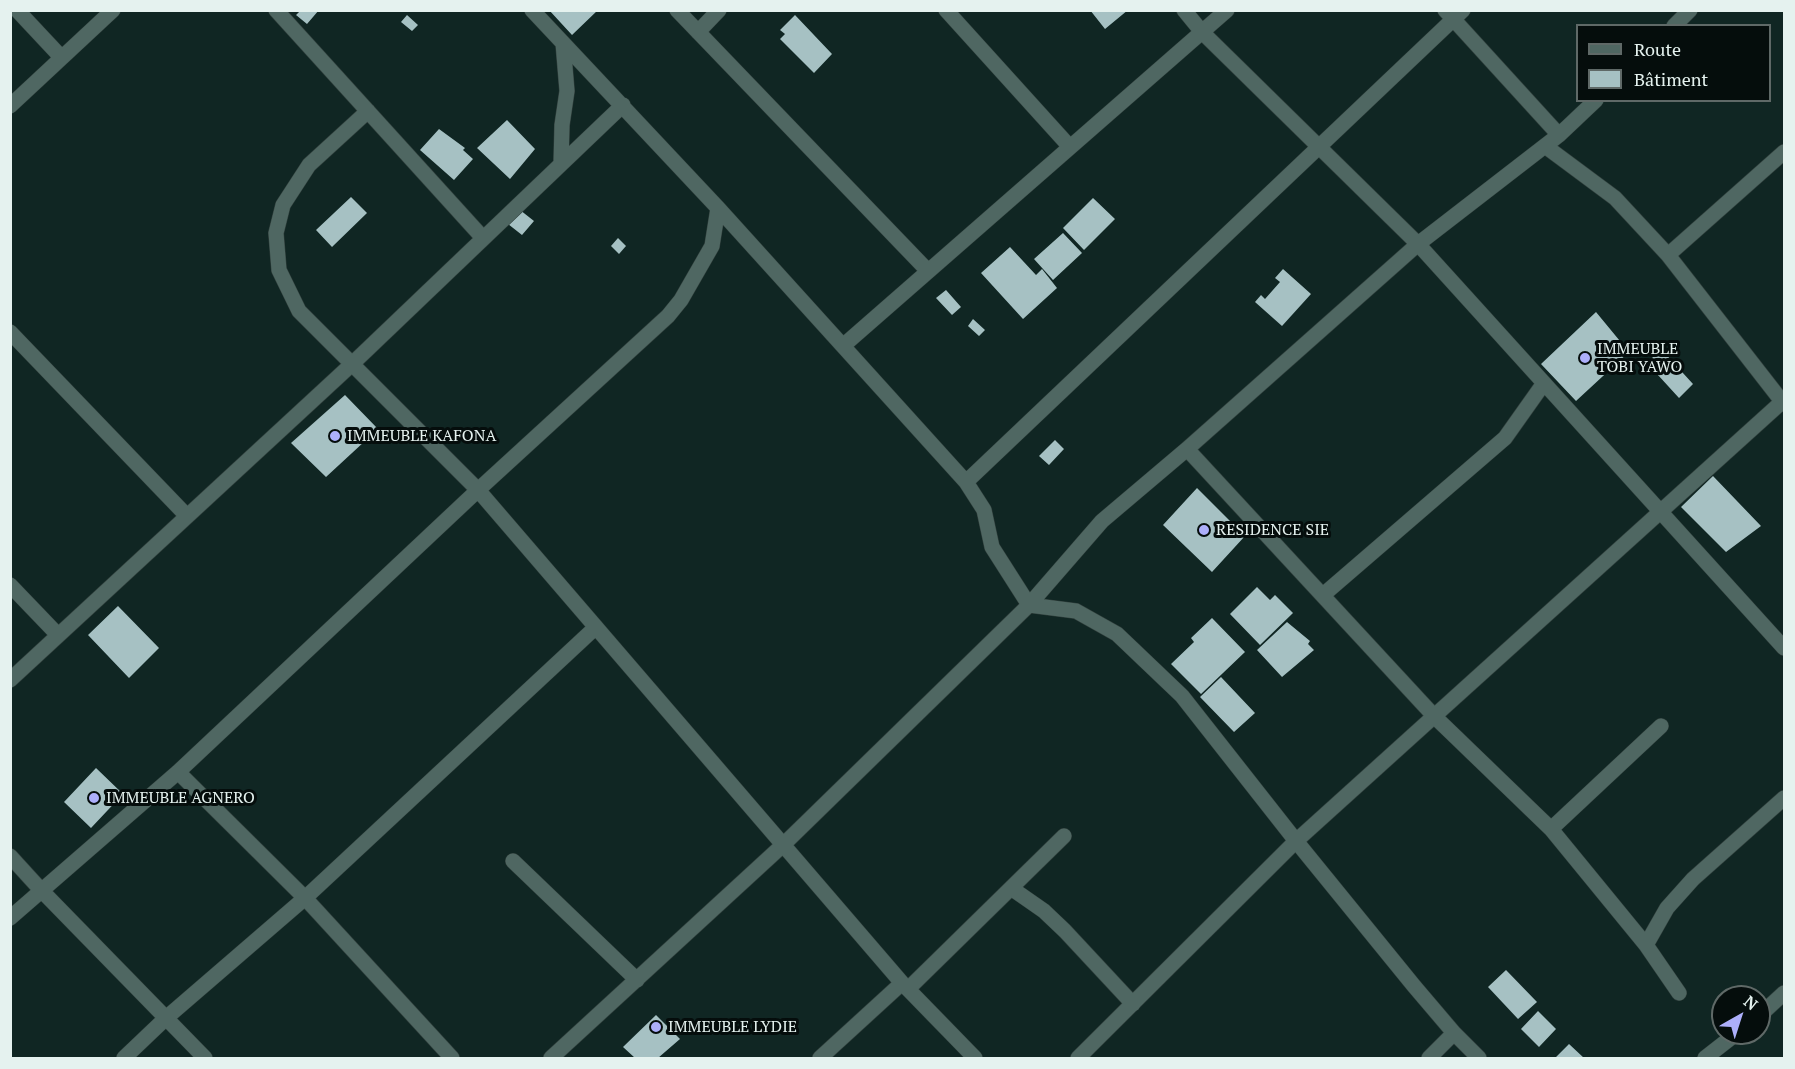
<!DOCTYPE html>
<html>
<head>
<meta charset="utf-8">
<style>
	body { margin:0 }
	#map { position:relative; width:1795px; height:1069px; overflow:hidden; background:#102623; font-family:"PT Serif",serif }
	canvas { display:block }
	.frame { position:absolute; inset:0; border:12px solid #e5f2ef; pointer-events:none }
	.legend { position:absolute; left:1576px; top:24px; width:195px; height:78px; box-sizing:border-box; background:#050d0c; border:2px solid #5f6967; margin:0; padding:8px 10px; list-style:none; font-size:18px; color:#e5f2ef }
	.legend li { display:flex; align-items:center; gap:12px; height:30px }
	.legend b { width:30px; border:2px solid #5f6967 }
	.north { position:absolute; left:1711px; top:985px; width:60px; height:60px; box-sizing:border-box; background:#050d0c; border:2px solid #5f6967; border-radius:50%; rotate:39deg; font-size:16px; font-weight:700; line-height:24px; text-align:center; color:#e5f2ef }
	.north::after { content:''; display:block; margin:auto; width:21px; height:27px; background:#adaffb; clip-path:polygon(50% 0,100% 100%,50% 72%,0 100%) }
</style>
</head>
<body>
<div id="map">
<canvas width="1795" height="1069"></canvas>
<div class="frame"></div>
<ul class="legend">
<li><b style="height:8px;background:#4f6762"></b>Route</li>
<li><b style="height:16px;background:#a6c1c3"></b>Bâtiment</li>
</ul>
<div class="north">N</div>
</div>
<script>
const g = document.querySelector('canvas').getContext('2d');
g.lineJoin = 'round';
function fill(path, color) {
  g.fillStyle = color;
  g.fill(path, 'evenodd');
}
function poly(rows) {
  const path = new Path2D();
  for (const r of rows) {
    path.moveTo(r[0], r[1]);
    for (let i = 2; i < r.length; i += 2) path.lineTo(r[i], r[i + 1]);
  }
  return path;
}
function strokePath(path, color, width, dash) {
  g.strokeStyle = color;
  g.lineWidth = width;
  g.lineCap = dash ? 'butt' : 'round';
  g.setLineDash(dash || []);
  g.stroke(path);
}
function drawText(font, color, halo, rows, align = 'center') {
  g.font = font + ' "PT Serif",serif';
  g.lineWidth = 6;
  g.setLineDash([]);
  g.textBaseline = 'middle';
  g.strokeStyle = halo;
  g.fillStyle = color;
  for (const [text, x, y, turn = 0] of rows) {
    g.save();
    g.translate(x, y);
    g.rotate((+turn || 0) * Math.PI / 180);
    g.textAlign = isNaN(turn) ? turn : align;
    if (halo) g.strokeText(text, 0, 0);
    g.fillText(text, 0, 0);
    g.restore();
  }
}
fill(poly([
	[301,10,319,10,307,24,296,15],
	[549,10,598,10,572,35],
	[1090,10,1128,10,1105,29],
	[407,15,418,25,412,31,401,22],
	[795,15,832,54,814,73,780,39,785,34,780,30],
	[507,120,535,149,510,179,477,148],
	[439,129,465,148,463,150,473,159,454,180,420,150],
	[351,197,367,213,332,247,316,230],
	[1093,198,1115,219,1084,250,1063,228],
	[520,210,534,221,522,235,508,224],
	[1063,233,1082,253,1053,280,1034,259],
	[618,238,626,246,619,254,611,246],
	[1010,247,1036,275,1042,269,1057,288,1023,319,981,273],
	[1283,269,1311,294,1282,326,1255,302,1261,295,1265,299,1280,282,1275,278],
	[946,290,961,307,952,315,936,298],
	[1596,312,1629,352,1576,401,1541,364],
	[973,319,985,330,979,336,968,326],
	[1661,349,1693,384,1679,398,1647,363],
	[345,395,378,429,326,477,291,443],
	[1055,440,1064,449,1049,465,1039,456],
	[1713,476,1761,526,1726,552,1681,507],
	[1197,488,1245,536,1212,572,1163,525],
	[1257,587,1270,600,1275,595,1293,613,1260,645,1230,614],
	[118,606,159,648,129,678,88,635],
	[1212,618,1245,652,1201,694,1171,664,1194,642,1191,638],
	[1287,622,1310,641,1308,644,1314,650,1282,677,1257,650],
	[1221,677,1255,713,1234,732,1200,697],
	[96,768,123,794,91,828,64,802],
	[1506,970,1537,1002,1518,1019,1488,987],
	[1538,1011,1556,1029,1539,1047,1521,1029],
	[656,1015,680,1039,658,1058,635,1058,623,1047],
	[1569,1044,1584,1058,1555,1058]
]), '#a6c1c3');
const minor = poly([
	[17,10,61,57],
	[276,10,483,238],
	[532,10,718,208,966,482,984,510,992,547,1029,605,1076,611,1117,634,1182,696,1296,841,1414,986,1454,1033,1479,1058],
	[677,10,928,271],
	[946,10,1070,147],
	[1184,10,1202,32,1418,244,1784,648],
	[1445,10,1559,135],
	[1674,26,1690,10],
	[698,32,719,10],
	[10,106,113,10],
	[368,111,309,165,283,205,276,233,279,270,299,311,478,490,902,983,820,1058],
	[1545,146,1615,198,1668,255,1784,404],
	[561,164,562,125,567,91,563,43],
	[1668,255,1784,152],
	[10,332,186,515],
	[844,345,1227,10],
	[1187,449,1435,717,1551,829,1646,945],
	[966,482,1463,10],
	[10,585,58,635],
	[1323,595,1505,438,1544,383],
	[10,680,352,364,623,105],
	[178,772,305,898,452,1058],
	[1551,829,1661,726],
	[10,856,41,890,205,1058],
	[513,861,637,980],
	[1011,888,1044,911,1065,931,1133,1004],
	[10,918,178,772,478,490,668,316,681,300,712,246,718,208],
	[902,983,975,1058],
	[908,989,1064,836],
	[1679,993,1646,945,1667,908,1693,879,1784,798],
	[1759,1016,1784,993],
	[124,1058,166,1018,305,898,596,627],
	[551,1058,784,844,1029,605,1102,521,1187,449,1418,244,1559,135,1596,100],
	[1078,1058,1296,841,1784,400],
	[1429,1058,1454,1033],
	[1705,1058,1737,1033]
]);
strokePath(minor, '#32413e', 16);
strokePath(minor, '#4f6762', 15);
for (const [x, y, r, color] of [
	[1585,358,6,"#adaffb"],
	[335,436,6,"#adaffb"],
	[1204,530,6,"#adaffb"],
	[94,798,6,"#adaffb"],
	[656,1027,6,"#adaffb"]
]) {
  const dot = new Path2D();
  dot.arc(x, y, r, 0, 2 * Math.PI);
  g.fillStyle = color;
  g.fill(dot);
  strokePath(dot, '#050d0c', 2);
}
drawText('16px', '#e5f2ef', '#050d0c', [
	["IMMEUBLE",1597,349],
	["TOBI YAWO",1597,367],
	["IMMEUBLE KAFONA",347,436],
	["RESIDENCE SIE",1216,530],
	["IMMEUBLE AGNERO",106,798],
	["IMMEUBLE LYDIE",668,1027]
], 'left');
</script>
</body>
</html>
